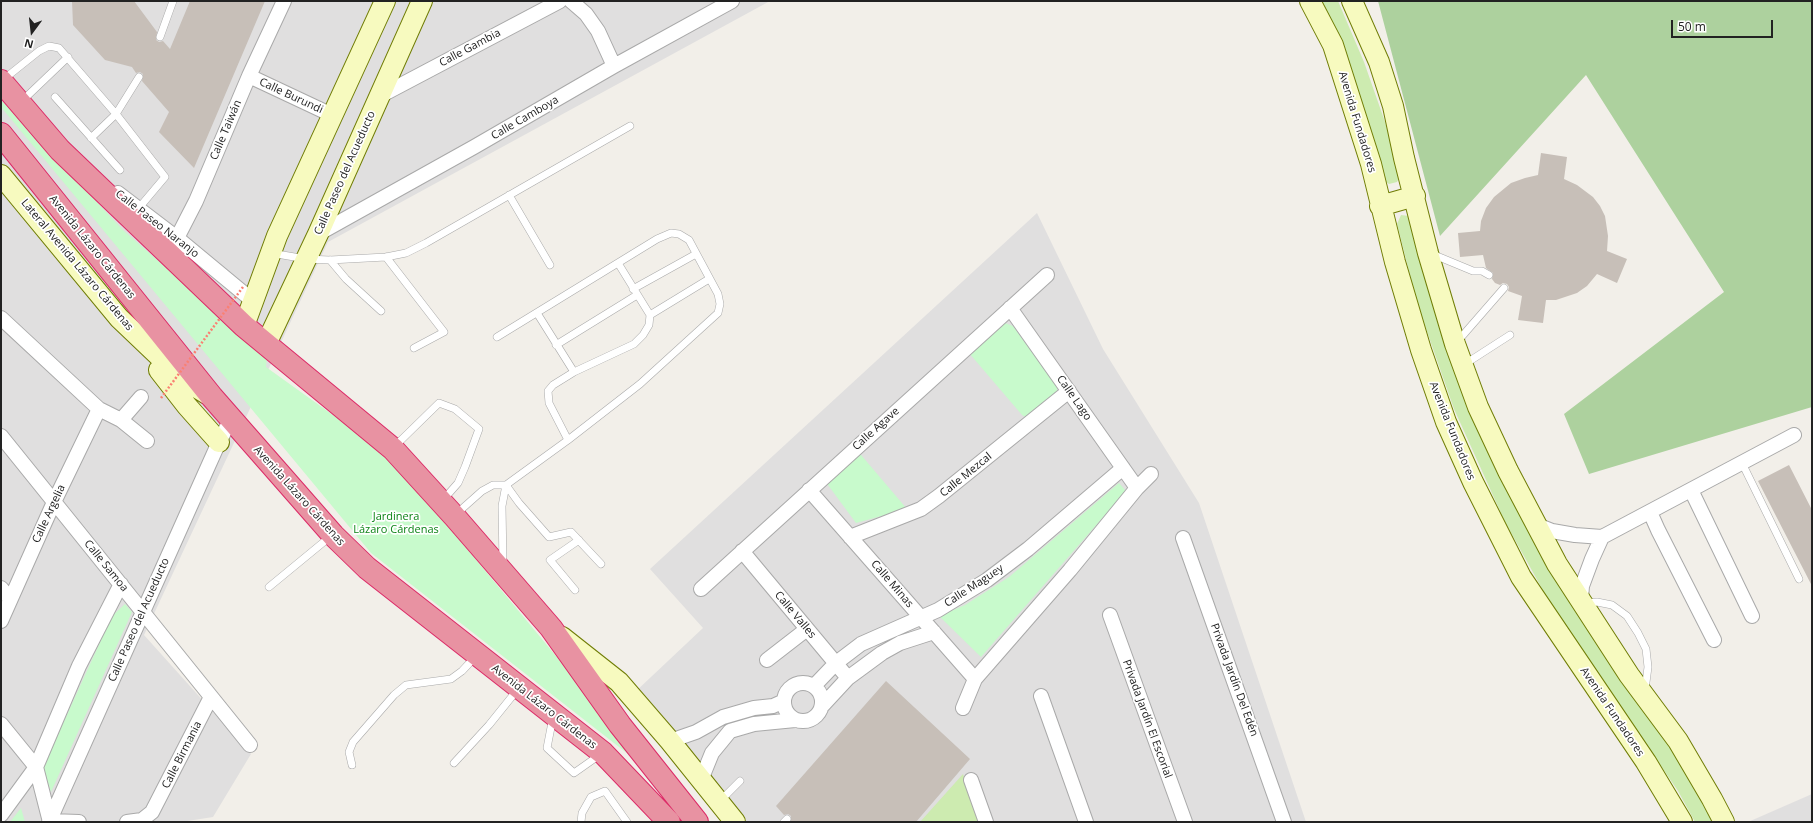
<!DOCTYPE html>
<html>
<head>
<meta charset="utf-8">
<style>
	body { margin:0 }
	#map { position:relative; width:1813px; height:823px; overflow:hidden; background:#f2efe9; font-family:"Open Sans",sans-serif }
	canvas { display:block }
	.frame { position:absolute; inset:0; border:2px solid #222; pointer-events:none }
	.north { position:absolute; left:12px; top:12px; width:40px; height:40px; -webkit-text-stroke:3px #fff; paint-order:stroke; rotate:195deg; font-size:11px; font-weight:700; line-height:16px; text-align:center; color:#222 }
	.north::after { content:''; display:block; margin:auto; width:14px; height:18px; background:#222; clip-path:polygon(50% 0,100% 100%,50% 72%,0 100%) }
	.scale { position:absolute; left:1671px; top:20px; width:102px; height:18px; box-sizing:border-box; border:2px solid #222; border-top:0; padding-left:5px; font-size:12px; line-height:14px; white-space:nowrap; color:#222; -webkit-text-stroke:3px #fff; paint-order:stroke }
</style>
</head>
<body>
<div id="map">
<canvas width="1813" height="823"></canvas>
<div class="frame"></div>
<div class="north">N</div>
<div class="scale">50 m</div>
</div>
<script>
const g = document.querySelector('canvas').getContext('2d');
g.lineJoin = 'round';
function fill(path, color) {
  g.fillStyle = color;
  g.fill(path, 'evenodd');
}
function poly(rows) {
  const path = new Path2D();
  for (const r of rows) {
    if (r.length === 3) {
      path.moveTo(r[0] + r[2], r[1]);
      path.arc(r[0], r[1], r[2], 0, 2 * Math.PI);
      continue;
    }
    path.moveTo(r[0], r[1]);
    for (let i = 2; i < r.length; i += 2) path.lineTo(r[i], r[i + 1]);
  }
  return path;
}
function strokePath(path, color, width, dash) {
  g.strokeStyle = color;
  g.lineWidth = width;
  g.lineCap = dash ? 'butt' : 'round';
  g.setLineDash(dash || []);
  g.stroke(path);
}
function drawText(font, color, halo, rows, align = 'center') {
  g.font = font + ' "Open Sans",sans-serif';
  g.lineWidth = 3.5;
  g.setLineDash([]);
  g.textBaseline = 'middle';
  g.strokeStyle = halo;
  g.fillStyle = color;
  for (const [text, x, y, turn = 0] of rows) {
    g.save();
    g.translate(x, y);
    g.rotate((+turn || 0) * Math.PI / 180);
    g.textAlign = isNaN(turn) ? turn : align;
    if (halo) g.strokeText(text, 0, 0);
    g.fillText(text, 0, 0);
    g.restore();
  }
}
fill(poly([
	[1,1,770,1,328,242,144,635,251,754,213,817,181,822,1,822],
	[1037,213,1103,349,1199,503,1306,822,742,822,634,693,703,628,650,569],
	[1812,794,1812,822,1748,822]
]), '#e0dfdf');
fill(poly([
	[1318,1,1338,1,1364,62,1385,122,1400,176,1397,182,1389,184,1382,179],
	[1401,215,1409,216,1473,406,1653,720,1716,822,1695,822,1678,791,1550,603,1505,522,1454,409,1417,303,1397,224],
	[963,774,979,822,920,822]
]), '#cdebb0');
fill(poly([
	[1378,1,1812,1,1812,407,1589,474,1564,414,1724,292,1586,75,1440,236]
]), '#add19e');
fill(poly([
	[1,100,123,230,267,356,266,367,390,456,634,750,628,754,371,553,1,107],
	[1005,323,1013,326,1057,386,1057,392,1027,418,1022,415,969,353],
	[856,449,907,509,856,523,825,481],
	[1119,483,1126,491,981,657,939,616,965,605,1009,577],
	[125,604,132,612,51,792,43,767,112,616],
	[21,808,25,822,10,822]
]), '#c8facc');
fill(poly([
	[72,1,134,1,157,32,156,40,159,42,163,41,170,49,190,1,265,1,194,168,159,132,169,112,142,81,143,74,140,72,136,73,132,67,105,60,73,25],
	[1541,153,1567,157,1564,179,1577,185,1593,197,1600,206,1605,216,1608,236,1607,251,1627,259,1617,283,1597,274,1587,286,1577,293,1556,300,1546,300,1543,323,1518,320,1522,296,1508,291,1509,287,1507,284,1503,283,1500,285,1495,283,1492,279,1493,273,1486,268,1483,255,1460,257,1458,233,1480,231,1481,221,1486,208,1494,197,1511,183,1525,178,1538,175],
	[1789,465,1812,510,1812,586,1758,481],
	[886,681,970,759,916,822,791,822,791,816,788,814,784,815,776,806]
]), '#c7bfb8');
const lane = poly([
	[160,37,173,1],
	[4,79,39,51,49,46,59,48,116,114,165,177,138,209],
	[55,97,120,170],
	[22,101,68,57],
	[91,138,116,114,139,77],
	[509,195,550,265],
	[271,253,306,259,330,260,386,257,406,253,426,243,630,126],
	[1432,254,1473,271,1482,271,1489,275],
	[386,257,444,332,414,348],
	[330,260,346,279,381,311],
	[633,289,696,254],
	[537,313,574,372],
	[650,315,709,279],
	[1457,342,1504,288],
	[556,345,637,295],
	[1465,364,1510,335],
	[568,440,549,403,548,391,553,385,574,372,634,344,643,335,649,325,650,315,618,263],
	[394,447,439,403,455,409,479,429,465,467,458,483,443,500],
	[1742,463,1799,579],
	[506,485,519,503,549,537,571,532,601,564],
	[455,515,482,491,493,485,506,485,568,440,640,384,718,313,720,304,718,294,689,240,679,234,671,233,657,239,497,337],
	[503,564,502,506,506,485],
	[269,587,331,536],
	[575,590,550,560,579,540],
	[1584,603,1597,602,1612,605,1627,616,1638,633,1646,649,1648,667,1645,690],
	[553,717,547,748,574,773,601,754],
	[454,763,489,725,518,689],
	[352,765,349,752,353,742,394,695,406,685,451,679,462,671,476,656],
	[720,801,740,781],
	[581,822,582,813,591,797,605,791,627,822],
	[784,822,787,819]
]);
const street = poly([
	[571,1,586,14,598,31,614,66],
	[249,76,332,115],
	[380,96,560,1],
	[118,193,177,238,253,301],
	[318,234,474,147,614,66,732,1],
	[176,261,177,238,196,201,249,76,284,1],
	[1010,308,1137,488],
	[1,318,99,409,121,420,147,441],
	[121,420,141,397],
	[1,436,250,745],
	[809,490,975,679],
	[1691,490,1752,616],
	[1650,512,1658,530,1714,640],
	[1537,525,1552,531,1575,535,1602,537,1794,435],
	[850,537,921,509,939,496,1069,391],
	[1183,538,1284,822],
	[742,551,848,678],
	[1,588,10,599],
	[701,589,1047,275],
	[1581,599,1582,586,1592,559,1602,537],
	[1110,615,1185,822],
	[1,621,54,502,99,409],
	[767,660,807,629],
	[803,702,19],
	[814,686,836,663,861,644,938,610,987,580,1028,549,1123,468],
	[1041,696,1086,822],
	[823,705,848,678,882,653,900,643,934,632],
	[963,708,975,679,1070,570,1137,488,1151,474],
	[1,724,36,767,50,822],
	[670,741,696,732,723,717,754,708,773,706,784,701],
	[701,780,712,753,730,731,754,724,795,720],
	[971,780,986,822],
	[1,815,36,767,79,666,121,584],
	[50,821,79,822],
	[49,822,219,442,231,419],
	[127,822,142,820,152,812,211,697]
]);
const secondary = poly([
	[1310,1,1333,45,1371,164,1395,262,1421,350,1446,422,1473,482,1521,577,1646,762,1682,822],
	[1352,1,1379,62,1393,106,1404,158,1428,253,1455,344,1478,407,1508,471,1557,564,1629,675,1678,741,1712,799,1724,822],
	[1,175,119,318,184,380,207,394],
	[1380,206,1415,196],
	[244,326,277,236,385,1],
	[266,344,318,234,422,1],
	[159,370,187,406,219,442],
	[562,637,619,682,670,741,735,822]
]);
const highway = poly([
	[1,81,60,150,244,326,393,449,454,516,551,628,620,725,697,822],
	[1,134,212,397,333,535,367,568,603,753,669,822]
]);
strokePath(lane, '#a9a9a9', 8);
strokePath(street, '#a9a9a9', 16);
strokePath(secondary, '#707d05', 22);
strokePath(highway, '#dc2a67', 24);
strokePath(lane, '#fff', 7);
strokePath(street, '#fff', 14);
strokePath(secondary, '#f7fabf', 20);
strokePath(highway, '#e892a2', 22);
strokePath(poly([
	[161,398,243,287]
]), '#fa8072', 2.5, [2, 2]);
drawText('11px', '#222', '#fff', [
	["Calle Gambia",470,48,-28],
	["Calle Burundi",291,96,25],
	["Calle Camboya",525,118,-30],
	["Avenida Fundadores",1357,122,73],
	["Calle Taiwán",226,130,-67],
	["Calle Paseo del Acueducto",345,173,-66],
	["Calle Paseo Naranjo",157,224,38],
	["Avenida Lázaro Cárdenas",92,247,51],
	["Lateral Avenida Lázaro Cárdenas",77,265,50],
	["Calle Lago",1074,398,55],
	["Calle Agave",876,429,-42],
	["Avenida Fundadores",1452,431,68],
	["Calle Mezcal",966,475,-39],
	["Avenida Lázaro Cárdenas",299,496,48],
	["Calle Argelia",49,514,-65],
	["Calle Samoa",106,566,51],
	["Calle Minas",892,584,49],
	["Calle Maguey",974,586,-33],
	["Calle Valles",795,615,50],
	["Calle Paseo del Acueducto",139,620,-66],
	["Privada Jardín Del Edén",1234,680,70],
	["Avenida Lázaro Cárdenas",544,707,38],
	["Avenida Fundadores",1612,712,56],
	["Privada Jardín El Escorial",1147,719,70],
	["Calle Birmania",182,755,-63]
]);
drawText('11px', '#0c8416', '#fff', [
	["Jardinera",396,517],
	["Lázaro Cárdenas",396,530]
]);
</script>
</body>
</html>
